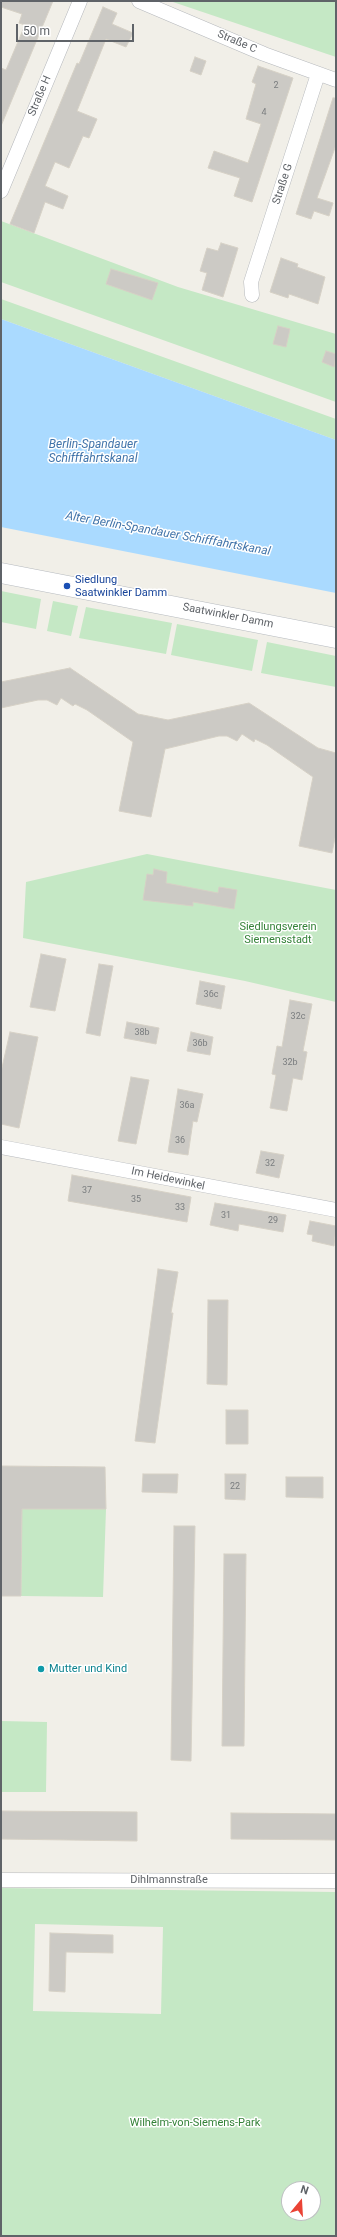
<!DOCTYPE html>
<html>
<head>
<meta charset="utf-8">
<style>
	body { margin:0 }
	#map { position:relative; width:337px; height:2237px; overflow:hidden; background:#f1efe8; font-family:Roboto,sans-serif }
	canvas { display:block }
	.frame { position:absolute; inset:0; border:2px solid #5f6368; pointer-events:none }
	.north { position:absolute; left:281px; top:2181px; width:40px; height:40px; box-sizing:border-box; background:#fff; border:1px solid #bfc1c3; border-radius:50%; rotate:18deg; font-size:11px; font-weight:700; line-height:16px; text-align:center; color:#5f6368 }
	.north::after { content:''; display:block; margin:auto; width:14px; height:18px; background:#ea4335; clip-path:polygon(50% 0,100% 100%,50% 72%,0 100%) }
	.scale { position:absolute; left:16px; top:24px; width:118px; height:18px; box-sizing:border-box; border:2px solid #5f6368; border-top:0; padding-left:5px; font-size:12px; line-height:14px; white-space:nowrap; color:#5f6368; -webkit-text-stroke:3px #fff; paint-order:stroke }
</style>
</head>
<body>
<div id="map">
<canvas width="337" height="2237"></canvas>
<div class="frame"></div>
<div class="north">N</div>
<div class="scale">50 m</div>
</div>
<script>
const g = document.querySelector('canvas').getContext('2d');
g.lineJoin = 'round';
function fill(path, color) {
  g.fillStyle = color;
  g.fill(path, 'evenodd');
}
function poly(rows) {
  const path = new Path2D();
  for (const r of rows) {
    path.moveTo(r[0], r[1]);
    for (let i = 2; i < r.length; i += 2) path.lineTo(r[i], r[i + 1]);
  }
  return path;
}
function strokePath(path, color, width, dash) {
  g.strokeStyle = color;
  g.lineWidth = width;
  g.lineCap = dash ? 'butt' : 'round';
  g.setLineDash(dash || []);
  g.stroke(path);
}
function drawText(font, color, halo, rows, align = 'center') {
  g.font = font + ' Roboto,sans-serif';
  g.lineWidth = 3;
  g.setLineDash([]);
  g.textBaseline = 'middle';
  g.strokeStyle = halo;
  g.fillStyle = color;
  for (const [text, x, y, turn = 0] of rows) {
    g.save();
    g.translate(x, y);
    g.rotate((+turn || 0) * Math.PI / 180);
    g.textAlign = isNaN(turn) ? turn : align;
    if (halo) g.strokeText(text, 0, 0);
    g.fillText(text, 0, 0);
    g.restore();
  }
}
fill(poly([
	[170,1,336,1,336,57],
	[1,221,178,287,336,334,336,402,1,282],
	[1,299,336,419,336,440,1,319],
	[1,591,41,599,36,629,1,622],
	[53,601,78,606,71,636,47,631],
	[86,607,172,623,166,654,79,638],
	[177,624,258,640,252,671,171,655],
	[267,642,336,656,336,687,261,673],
	[147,854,336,890,336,1002,245,981,23,938,26,882],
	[22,1509,106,1509,103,1597,21,1596],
	[1,1721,47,1722,46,1792,1,1792],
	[1,1888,336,1892,336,2236,1,2236],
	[35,1924,163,1927,161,2014,33,2011],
	[289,2189,313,2189,313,2213,289,2213]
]), '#c5e8c5');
fill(poly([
	[1,319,336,440,336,593,1,527]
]), '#aadaff');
const building = poly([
	[1,1,53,1,1,126,1,68,6,70,25,25,19,23,22,14,1,7,1,1],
	[103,7,117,13,112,24,133,33,126,47,106,39,77,111,97,119,89,138,83,136,69,168,55,162,45,186,68,196,63,209,45,202,34,233,10,224,77,63,79,64,103,7],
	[195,57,206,61,201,75,190,71,195,57],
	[258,66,293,78,252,202,234,196,240,178,208,168,214,151,248,163,261,124,246,119,256,84,252,82,258,66],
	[333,98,336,98,336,145,317,198,333,203,329,216,314,211,311,219,296,214,333,98],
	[221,243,238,248,223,297,202,290,207,273,200,271,207,248,218,251,221,243],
	[281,258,298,264,297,267,325,277,318,304,289,294,288,298,270,292,281,258],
	[111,269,158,283,152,300,106,284,111,269],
	[278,326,290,329,286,347,273,344,278,326],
	[326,351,336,354,334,367,322,362,326,351],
	[70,668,138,714,168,720,249,703,318,748,336,753,336,833,332,853,299,846,313,777,267,745,255,739,254,742,242,734,237,741,227,736,219,736,165,749,151,817,119,811,133,742,87,710,75,704,73,706,61,698,57,705,47,700,38,700,1,708,1,682,70,668],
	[154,869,167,872,166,883,218,893,219,887,237,890,234,909,193,902,193,906,143,900,147,874,153,875,154,869],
	[41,954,66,959,55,1011,30,1007,41,954],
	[99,964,113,966,100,1036,86,1033,99,964],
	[200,981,225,986,221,1009,196,1004,200,981],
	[290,1000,312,1004,303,1051,307,1052,302,1080,293,1078,287,1111,270,1108,276,1075,272,1074,277,1046,282,1047,290,1000],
	[127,1022,159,1028,156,1044,124,1038,127,1022],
	[10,1032,38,1037,19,1128,1,1124,1,1072,10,1032],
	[191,1032,213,1037,210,1055,187,1051,191,1032],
	[131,1077,149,1080,136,1144,118,1141,131,1077],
	[178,1089,203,1094,197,1122,193,1121,188,1155,168,1152,178,1089],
	[261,1151,284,1155,279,1178,256,1173,261,1151],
	[72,1175,191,1197,187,1222,68,1201,72,1175],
	[215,1203,286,1215,283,1232,239,1224,238,1231,210,1225,215,1203],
	[310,1221,336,1226,334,1246,312,1241,313,1235,307,1234,310,1221],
	[158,1269,178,1272,171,1313,173,1313,155,1443,135,1441,158,1269],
	[208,1300,228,1300,227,1385,207,1384,208,1300],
	[226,1410,248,1410,248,1444,226,1444,226,1410],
	[1,1466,105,1467,106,1509,22,1509,21,1596,1,1596,1,1466],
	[143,1474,178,1474,177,1493,142,1492,143,1474],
	[225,1474,246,1474,245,1500,225,1499,225,1474],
	[286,1477,323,1477,323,1498,286,1497,286,1477],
	[174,1526,195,1526,191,1761,171,1760,174,1526],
	[224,1554,246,1554,244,1746,222,1746,224,1554],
	[1,1811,137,1812,137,1841,1,1839,1,1811],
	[231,1813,336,1814,336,1840,231,1839,231,1813],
	[50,1933,113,1935,113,1953,66,1952,65,1992,49,1991,50,1933]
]);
fill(building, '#cccac5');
strokePath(building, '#d6d1c6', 1);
const minor = poly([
	[139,1,264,54,336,80],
	[1,191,80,1],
	[252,295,251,282,318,74],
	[1,1147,336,1210],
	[1,1880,336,1881]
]);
const secondary = poly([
	[1,573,336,638]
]);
strokePath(minor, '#b5b8bc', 15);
strokePath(secondary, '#b6babf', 21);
strokePath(minor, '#fff', 14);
strokePath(secondary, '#fff', 20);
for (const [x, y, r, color] of [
	[67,586,4,"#1a4fb4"],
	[41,1669,4,"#0f9aa8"]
]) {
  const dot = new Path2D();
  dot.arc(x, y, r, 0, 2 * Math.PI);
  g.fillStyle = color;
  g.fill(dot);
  strokePath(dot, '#fff', 1.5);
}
drawText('9px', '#7a7d7f', null, [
	["2",276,86],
	["4",264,113],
	["36c",211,995],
	["32c",298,1017],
	["38b",142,1033],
	["36b",200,1044],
	["32b",290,1063],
	["36a",187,1106],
	["36",180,1141],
	["32",270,1164],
	["37",87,1191],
	["35",136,1200],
	["33",180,1208],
	["31",226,1216],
	["29",273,1221],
	["22",235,1487]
]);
drawText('11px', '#5f6368', '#fff', [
	["Straße C",237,42,23],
	["Straße H",40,96,-67],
	["Straße G",283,184,-72],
	["Saatwinkler Damm",228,616,11],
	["Im Heidewinkel",168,1179,12],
	["Dihlmannstraße",169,1880]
]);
drawText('11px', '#164399', '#fff', [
	["Siedlung",75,580],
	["Saatwinkler Damm",75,593]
], 'left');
drawText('11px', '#348238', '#fff', [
	["Siedlungsverein",278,927],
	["Siemensstadt",278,940],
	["Wilhelm-von-Siemens-Park",195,2123]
]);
drawText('11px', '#0d838f', '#fff', [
	["Mutter und Kind",49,1669]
], 'left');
drawText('italic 12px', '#4174aa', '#fff', [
	["Berlin-Spandauer",93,445],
	["Schifffahrtskanal",93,459],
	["Alter Berlin-Spandauer Schifffahrtskanal",168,534,10]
]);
</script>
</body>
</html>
